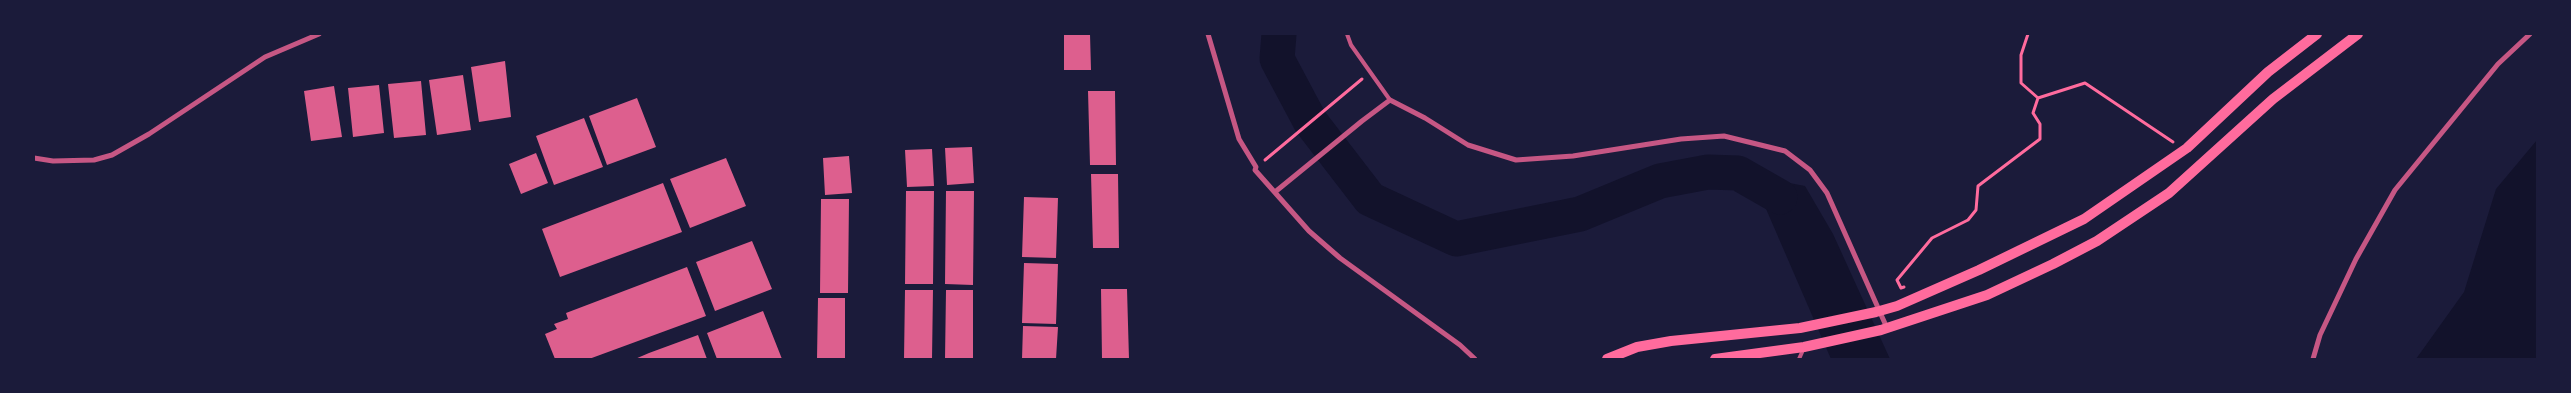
<!DOCTYPE html>
<html>
<head>
<meta charset="utf-8">
<style>
	body { margin:0 }
	#map { position:relative; width:2571px; height:393px; overflow:hidden; background:#1b1b3a; font-family:"Zilla Slab",serif }
	canvas { display:block }
	.frame { position:absolute; inset:0; border:35px solid #1b1b3a; pointer-events:none }
</style>
</head>
<body>
<div id="map">
<canvas width="2571" height="393"></canvas>
<div class="frame"></div>
</div>
<script>
const g = document.querySelector('canvas').getContext('2d');
g.lineJoin = 'round';
function fill(path, color) {
  g.fillStyle = color;
  g.fill(path, 'evenodd');
}
function poly(rows) {
  const path = new Path2D();
  for (const r of rows) {
    path.moveTo(r[0], r[1]);
    for (let i = 2; i < r.length; i += 2) path.lineTo(r[i], r[i + 1]);
  }
  return path;
}
function strokePath(path, color, width, dash) {
  g.strokeStyle = color;
  g.lineWidth = width;
  g.lineCap = dash ? 'butt' : 'round';
  g.setLineDash(dash || []);
  g.stroke(path);
}
fill(poly([
	[2537,140,2537,359,2416,359,2464,292,2496,189],
	[1738,173,1805,186,1833,234,1890,359,1831,359,1760,195]
]), '#12122b');
strokePath(poly([
	[1279,34,1277,59,1310,121,1370,199,1456,239,1580,214,1660,181,1708,172,1738,173,1780,197]
]), '#12122b', 35);
fill(poly([
	[1064,34,1090,34,1091,70,1064,70],
	[505,61,511,117,479,122,471,67],
	[463,75,471,130,437,135,429,80],
	[421,81,426,135,394,138,388,84],
	[379,85,384,133,353,137,348,88],
	[334,86,342,137,311,141,304,91],
	[1088,91,1115,91,1116,165,1090,165],
	[637,98,656,147,607,165,589,116],
	[584,118,603,167,554,185,536,136],
	[972,147,974,183,947,185,945,148],
	[932,149,934,186,907,187,905,150],
	[536,153,548,183,521,194,509,164],
	[849,156,852,193,825,195,823,158],
	[726,158,746,206,690,228,670,179],
	[1091,174,1118,174,1119,248,1093,248],
	[663,183,682,232,560,277,542,229],
	[906,191,934,191,933,284,905,284],
	[946,191,974,191,973,285,945,284],
	[1024,197,1058,198,1056,258,1022,257],
	[821,199,849,199,848,293,820,293],
	[752,241,772,289,715,311,696,262],
	[1024,263,1058,264,1056,324,1022,323],
	[687,267,706,316,589,359,555,359,545,334,557,329,554,324,568,319,566,313],
	[1101,289,1127,289,1129,359,1102,359],
	[905,290,933,290,932,359,904,359],
	[946,290,973,290,973,359,945,359],
	[818,298,845,298,845,359,817,359],
	[763,311,782,359,717,359,707,333],
	[1023,326,1058,327,1056,359,1022,359],
	[698,335,707,359,635,359,649,353]
]), '#dd5f8e');
strokePath(poly([
	[2038,98,2085,83,2173,142],
	[1265,160,1362,79],
	[1904,287,1901,288,1897,280,1932,238,1968,220,1976,210,1978,186,2040,139,2040,124,2033,113,2038,98,2021,83,2021,55,2028,34]
]), '#ff6b9d', 3);
strokePath(poly([
	[1347,34,1351,45,1390,100],
	[1799,359,1803,350]
]), '#c65784', 4);
strokePath(poly([
	[1208,34,1239,139,1256,167,1255,170,1309,231,1340,258,1460,345,1475,359],
	[34,158,53,161,94,160,112,155,149,134,265,57,319,34],
	[1275,192,1362,121,1390,100,1425,118,1468,145,1516,160,1573,156,1681,139,1724,136,1785,151,1810,170,1827,193,1887,328],
	[2313,359,2320,335,2356,259,2395,190,2498,64,2530,34]
]), '#c65784', 5);
strokePath(poly([
	[1607,359,1637,347,1671,341,1800,328,1876,312,1897,306,1979,270,2084,219,2187,148,2268,72,2317,34],
	[1715,359,1804,347,1881,330,1987,295,2053,264,2097,241,2169,193,2273,99,2358,34]
]), '#ff6b9d', 10);
</script>
</body>
</html>
